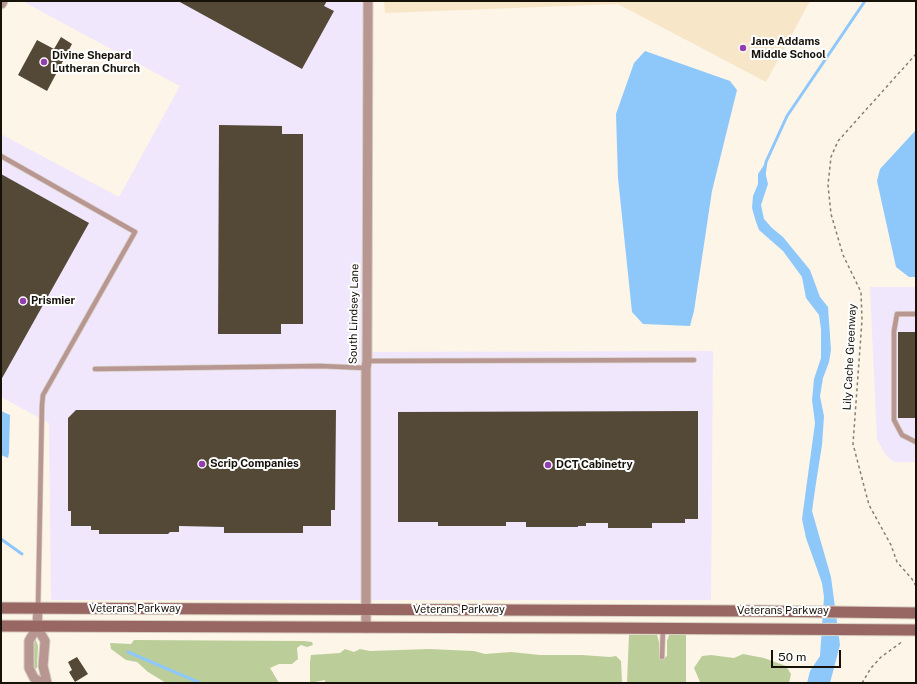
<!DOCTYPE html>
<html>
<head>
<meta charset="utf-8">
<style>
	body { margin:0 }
	#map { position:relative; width:917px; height:684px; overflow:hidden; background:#fdf5e7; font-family:"Public Sans",sans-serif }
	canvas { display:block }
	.frame { position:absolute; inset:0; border:2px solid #161109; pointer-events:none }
	.scale { position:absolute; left:771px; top:650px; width:70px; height:18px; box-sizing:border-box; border:2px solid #161109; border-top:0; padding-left:5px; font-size:12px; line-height:14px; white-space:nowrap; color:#161109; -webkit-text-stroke:3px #fff; paint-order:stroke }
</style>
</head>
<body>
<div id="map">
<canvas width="917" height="684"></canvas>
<div class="frame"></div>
<div class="scale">50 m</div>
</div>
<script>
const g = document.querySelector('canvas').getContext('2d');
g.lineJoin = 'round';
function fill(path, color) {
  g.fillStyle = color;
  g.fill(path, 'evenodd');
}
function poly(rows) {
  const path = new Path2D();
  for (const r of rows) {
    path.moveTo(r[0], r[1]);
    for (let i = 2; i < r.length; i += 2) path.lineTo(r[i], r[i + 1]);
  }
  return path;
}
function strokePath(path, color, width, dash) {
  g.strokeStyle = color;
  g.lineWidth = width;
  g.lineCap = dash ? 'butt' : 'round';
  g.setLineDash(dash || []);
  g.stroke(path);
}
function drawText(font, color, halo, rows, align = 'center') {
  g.font = font + ' "Public Sans",sans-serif';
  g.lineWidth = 4;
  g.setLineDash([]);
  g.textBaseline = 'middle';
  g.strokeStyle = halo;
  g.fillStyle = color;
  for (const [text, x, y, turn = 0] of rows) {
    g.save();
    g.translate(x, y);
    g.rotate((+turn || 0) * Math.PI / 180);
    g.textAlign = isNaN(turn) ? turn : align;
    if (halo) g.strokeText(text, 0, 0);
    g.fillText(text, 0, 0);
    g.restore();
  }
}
fill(poly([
	[384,1,810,1,766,82,618,4,385,13]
]), '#f8e6c9');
fill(poly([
	[22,1,363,1,363,352,713,351,711,600,51,600,49,423,1,397,1,134,119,197,180,86],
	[870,287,916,287,916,462,894,462,885,454,877,439]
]), '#f0e7fd');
fill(poly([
	[629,635,657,635,659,642,659,656,660,658,664,658,667,656,667,641,669,635,686,635,686,683,627,683],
	[34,640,36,640,38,646,37,668,35,669,33,666],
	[134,640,304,641,312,642,313,645,307,647,301,645,297,648,298,659,292,664,279,664,270,668,279,683,166,683,148,672,137,662,126,660,111,649,110,643,131,644],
	[345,649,354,652,360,649,370,651,429,649,474,651,485,654,511,652,540,655,582,655,610,657,616,656,621,661,622,683,325,683,325,680,310,683,310,662,311,655,340,653],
	[743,654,764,658,786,666,791,674,789,683,701,683,700,682,694,668,702,656,711,655,734,658]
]), '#bbce99');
fill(poly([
	[645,51,730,81,737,90,712,191,694,311,690,326,643,324,632,312,618,178,616,114,634,63],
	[915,131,916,131,916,277,909,277,896,267,877,181,880,169],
	[766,162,765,171,768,184,761,205,764,219,772,228,783,237,810,270,820,297,828,307,831,350,829,362,823,378,820,396,824,416,822,445,816,483,812,511,831,577,840,645,830,683,807,683,810,671,820,656,824,597,822,583,806,538,802,519,815,423,812,400,814,379,821,358,821,329,819,315,806,298,802,277,783,251,759,230,756,222,752,208,753,196,758,184,758,174],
	[1,411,10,415,9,453,8,458,1,455]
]), '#8ec8fb');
strokePath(poly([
	[764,175,766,162,787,116,865,1],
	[1,539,22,554],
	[128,652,200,683]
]), '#8ec8fb', 3);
fill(poly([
	[178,1,327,1,324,6,334,11,302,69],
	[61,37,72,44,47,91,18,75,37,40,54,49],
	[219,125,282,126,282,134,303,134,303,324,281,324,281,334,218,334],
	[1,174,89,223,1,380],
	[898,332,916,332,916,418,898,418],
	[76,410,336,410,335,510,331,510,331,526,303,526,303,533,224,533,224,527,179,526,179,532,170,532,168,534,99,534,99,530,91,530,91,526,71,526,71,511,68,511,68,418],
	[698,411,698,519,685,519,685,523,652,523,652,528,608,528,608,523,586,523,586,526,578,526,578,527,526,527,526,522,506,522,506,526,438,526,438,522,398,522,398,412],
	[77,657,88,674,75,682,69,672,72,670,68,662]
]), '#544836');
const service = poly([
	[1,156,135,232,43,395,42,405,38,609],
	[916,314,897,314,894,331,894,420,902,435,916,442],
	[367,361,694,360],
	[95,369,320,366,366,368],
	[662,657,663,628]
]);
const minor = poly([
	[38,609,37,627,29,641,29,668,34,678,42,683],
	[37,627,45,641,43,666,47,683],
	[366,628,366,368,367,361,368,1]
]);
const tertiary = poly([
	[1,3,2,1]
]);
const secondary = poly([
	[1,608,753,611,916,613],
	[1,626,598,628,916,630]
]);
strokePath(service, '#d8d1c3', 6);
strokePath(minor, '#d8d1c3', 11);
strokePath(tertiary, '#d8d1c3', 13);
strokePath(secondary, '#d8d1c3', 13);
strokePath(poly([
	[916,54,838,141,831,157,828,185,831,214,843,255,861,292,862,320,853,444,869,505,891,545,897,562,912,579,916,586],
	[862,683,871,668,881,657,903,641]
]), '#867f75', 1.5, [3, 3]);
strokePath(service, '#b89692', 4.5);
strokePath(minor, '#b89692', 9);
strokePath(tertiary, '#b89692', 11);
strokePath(secondary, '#986763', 11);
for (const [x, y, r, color] of [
	[743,48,4,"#913fae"],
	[44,62,4,"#913fae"],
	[23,301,4,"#913fae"],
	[202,464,4,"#913fae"],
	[548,465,4,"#913fae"]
]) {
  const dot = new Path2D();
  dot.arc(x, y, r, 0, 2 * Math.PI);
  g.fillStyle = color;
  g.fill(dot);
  strokePath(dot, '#fff', 1.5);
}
drawText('bold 11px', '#161109', '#fff', [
	["Jane Addams",751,42],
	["Middle School",751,55],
	["Divine Shepard",52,56],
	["Lutheran Church",52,69],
	["Prismier",31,301],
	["Scrip Companies",210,464],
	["DCT Cabinetry",556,465]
], 'left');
drawText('11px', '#161109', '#fff', [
	["South Lindsey Lane",354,314,-89],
	["Lily Cache Greenway",850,357,-87],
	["Veterans Parkway",135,609],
	["Veterans Parkway",459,610],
	["Veterans Parkway",783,611]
]);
</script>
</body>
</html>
